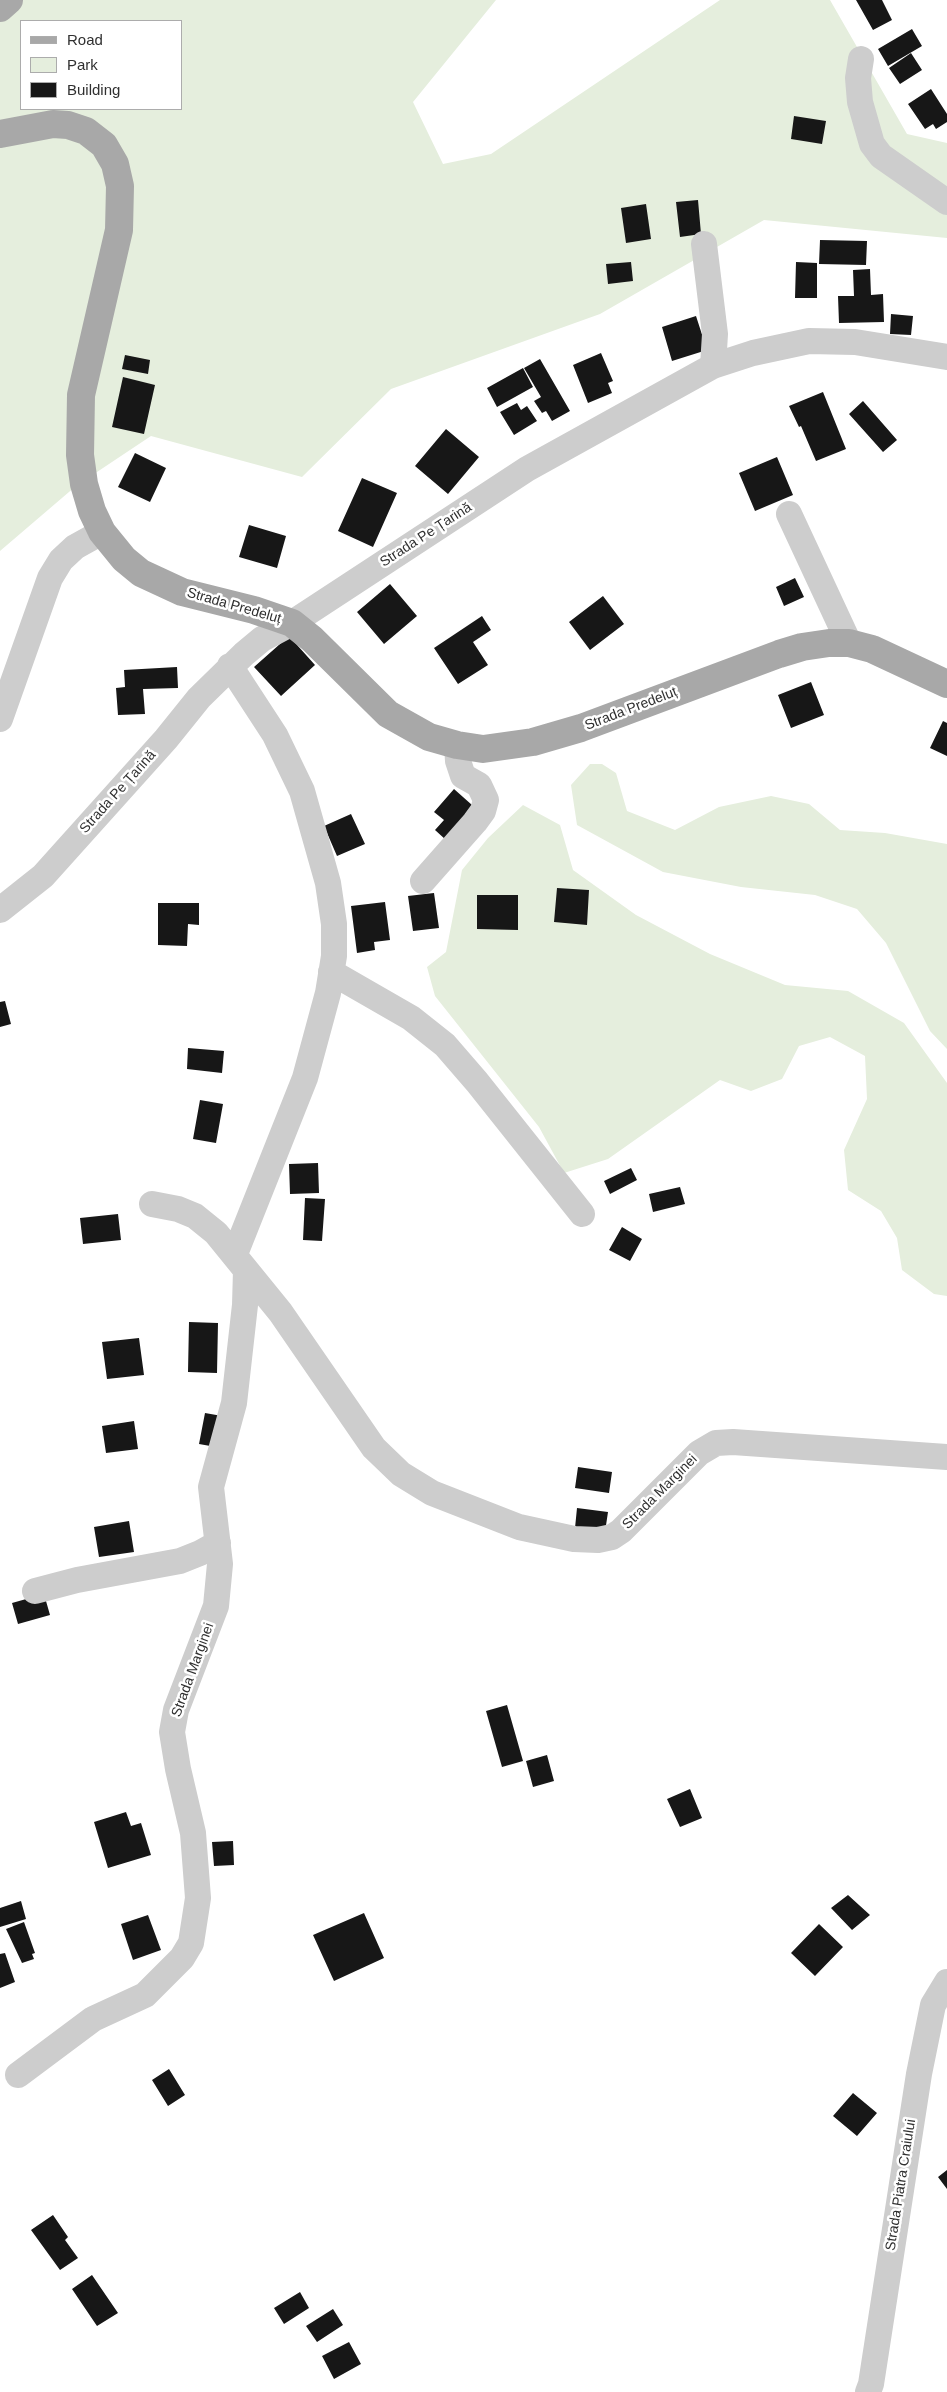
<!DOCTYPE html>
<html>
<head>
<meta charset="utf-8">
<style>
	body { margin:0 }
	#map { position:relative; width:947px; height:2392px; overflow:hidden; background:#fff; font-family:Arial,sans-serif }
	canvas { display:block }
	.legend { position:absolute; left:20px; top:20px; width:162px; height:90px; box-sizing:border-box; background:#fff; border:1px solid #acacac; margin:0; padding:6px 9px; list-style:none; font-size:15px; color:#303030 }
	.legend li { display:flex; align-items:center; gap:10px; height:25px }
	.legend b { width:25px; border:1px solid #acacac }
</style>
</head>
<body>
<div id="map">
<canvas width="947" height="2392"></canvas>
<ul class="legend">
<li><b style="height:6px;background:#a8a8a8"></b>Road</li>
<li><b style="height:14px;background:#e5eedd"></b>Park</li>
<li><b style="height:14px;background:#171717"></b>Building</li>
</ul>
</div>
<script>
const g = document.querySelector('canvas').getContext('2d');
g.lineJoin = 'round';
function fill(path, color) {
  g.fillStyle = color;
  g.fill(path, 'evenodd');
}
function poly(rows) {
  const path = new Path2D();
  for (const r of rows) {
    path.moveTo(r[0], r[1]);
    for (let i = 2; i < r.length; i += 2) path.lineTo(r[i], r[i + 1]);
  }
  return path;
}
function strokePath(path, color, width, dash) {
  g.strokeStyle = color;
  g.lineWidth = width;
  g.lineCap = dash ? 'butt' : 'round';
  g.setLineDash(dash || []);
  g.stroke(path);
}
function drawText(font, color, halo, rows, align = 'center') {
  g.font = font + ' Arial,sans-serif';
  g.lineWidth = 5;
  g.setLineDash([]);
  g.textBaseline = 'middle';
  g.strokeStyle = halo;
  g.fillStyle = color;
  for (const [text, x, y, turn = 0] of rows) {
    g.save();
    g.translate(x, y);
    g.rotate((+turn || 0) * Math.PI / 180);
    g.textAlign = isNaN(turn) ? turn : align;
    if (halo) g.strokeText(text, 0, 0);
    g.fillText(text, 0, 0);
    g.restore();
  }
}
fill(poly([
	[0,0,496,0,413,102,443,164,491,154,720,0,830,0,907,134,947,143,947,238,764,220,600,314,391,389,302,477,151,436,76,486,0,551],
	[21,21,181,21,181,109,21,109],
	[590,764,602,764,616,773,627,811,675,830,719,807,771,796,809,804,840,830,885,833,947,844,947,1049,930,1031,886,943,857,909,815,895,741,887,663,872,577,825,571,785],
	[523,805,560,825,573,870,636,915,710,954,785,985,848,991,904,1023,947,1083,947,1296,934,1294,902,1270,897,1238,881,1211,848,1190,844,1150,867,1099,865,1056,830,1037,799,1046,782,1079,751,1091,720,1080,608,1159,564,1173,539,1127,435,996,427,967,446,952,462,870,488,838]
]), '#e5eedd');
fill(poly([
	[856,0,882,0,892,20,873,30],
	[912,29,922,46,888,66,878,49],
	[911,53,922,70,900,84,889,68],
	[931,89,947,114,947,122,936,129,933,124,925,129,908,104],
	[794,116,826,121,822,144,791,139],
	[698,200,701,234,680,237,676,202],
	[646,204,651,239,626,243,621,208],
	[820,240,867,241,866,265,819,264],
	[631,262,633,281,608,284,606,264],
	[796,262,817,263,817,298,795,298],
	[870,269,871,295,883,294,884,322,839,323,838,296,854,296,853,270],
	[891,314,913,316,911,335,890,334],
	[696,316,707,350,672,361,662,327],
	[601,353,613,381,608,383,612,393,588,403,573,365],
	[125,355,150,360,148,374,122,369],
	[540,359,570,411,552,421,546,411,542,413,534,401,541,397,524,368],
	[523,368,533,387,497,407,487,388],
	[123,377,155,385,144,434,112,427],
	[823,392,846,449,816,461,801,426,799,427,789,406],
	[863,401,897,440,883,452,849,414],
	[517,403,521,410,527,406,537,421,514,435,500,412],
	[446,429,479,457,448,494,415,466],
	[135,453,166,468,150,502,118,487],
	[777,457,793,495,755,511,739,473],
	[362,478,397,493,373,547,338,531],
	[249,525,286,536,277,568,239,557],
	[795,578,804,597,784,606,776,587],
	[390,584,417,616,384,644,357,612],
	[603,596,624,624,590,650,569,622],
	[482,616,491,630,473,642,488,665,458,684,434,648],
	[289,636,315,665,281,696,254,667],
	[177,667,178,688,143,689,145,714,118,715,116,688,125,687,124,670],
	[811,682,824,715,791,728,778,695],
	[943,721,947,723,947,756,930,748],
	[454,789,472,805,446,840,435,830,444,820,434,812],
	[351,814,365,844,337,856,324,826],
	[557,888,589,890,587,925,554,922],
	[434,893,439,928,413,931,408,896],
	[477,895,518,895,518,930,477,929],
	[385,902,390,940,374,942,375,950,357,953,351,906],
	[158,903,199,903,199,925,188,924,187,946,158,945],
	[5,1001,11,1024,0,1027,0,1002],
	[188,1048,224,1051,222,1073,187,1069],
	[200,1100,223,1104,216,1143,193,1139],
	[318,1163,319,1193,290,1194,289,1164],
	[631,1168,637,1180,610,1194,604,1181],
	[680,1187,685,1204,653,1212,649,1194],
	[305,1198,325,1199,322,1241,303,1240],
	[118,1214,121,1240,83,1244,80,1218],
	[622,1227,642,1239,630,1261,609,1250],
	[189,1322,218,1323,217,1373,188,1372],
	[139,1338,144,1375,107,1379,102,1342],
	[205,1413,222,1416,216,1447,199,1444],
	[134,1421,138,1449,106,1453,102,1426],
	[578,1467,612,1472,609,1493,575,1488],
	[577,1508,608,1512,605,1532,575,1528],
	[129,1521,134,1552,99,1557,94,1527],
	[44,1594,50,1615,18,1624,12,1603],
	[507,1705,523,1761,502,1767,486,1711],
	[547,1755,554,1781,533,1787,526,1761],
	[690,1789,702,1818,680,1827,667,1799],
	[126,1812,131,1826,141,1823,151,1855,108,1868,94,1822],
	[233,1841,234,1865,214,1866,212,1842],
	[848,1895,870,1915,852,1930,831,1908],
	[21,1901,26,1919,0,1927,0,1908],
	[364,1913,384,1958,334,1981,313,1935],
	[148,1915,161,1950,133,1960,121,1924],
	[24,1922,35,1953,32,1954,34,1959,22,1963,6,1929],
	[819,1924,843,1947,815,1976,791,1953],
	[5,1953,15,1982,0,1988,0,1954],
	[169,2069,185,2095,168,2106,152,2080],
	[853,2093,877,2113,857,2136,833,2116],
	[947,2170,947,2189,938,2177],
	[53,2215,68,2237,65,2240,78,2258,60,2270,31,2230],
	[92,2275,118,2313,97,2326,72,2289],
	[300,2292,309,2308,284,2324,274,2308],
	[333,2309,343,2325,317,2342,306,2326],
	[349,2342,361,2364,334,2379,322,2356]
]), '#171717');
strokePath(poly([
	[861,59,858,78,860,102,872,144,881,156,947,202],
	[704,244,715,334,713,366],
	[789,514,849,643],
	[230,666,275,735,302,791,328,883,334,924,334,956,328,993,305,1078,235,1254],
	[0,719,50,578,61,560,75,547,102,532],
	[423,881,475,822,483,811,486,800,479,785,463,776,458,761,457,745],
	[0,910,43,876,166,739,199,698,244,654,262,639,292,623,527,469,713,366,753,353,809,341,855,342,947,357],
	[331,972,411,1018,445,1045,477,1082,582,1214],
	[152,1204,178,1209,195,1216,216,1233,281,1313,374,1448,401,1474,432,1493,519,1527,574,1539,598,1540,612,1537,621,1531,699,1453,716,1443,733,1442,947,1457],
	[35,1591,77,1580,180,1561,200,1553,218,1543],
	[18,2075,93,2019,145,1995,182,1958,191,1943,198,1898,193,1833,178,1769,172,1732,176,1710,216,1606,220,1564,211,1487,234,1403,245,1305,246,1270],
	[868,2392,871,2384,919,2074,933,2005,947,1982]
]), '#cdcdcd', 26);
strokePath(poly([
	[0,8,9,0],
	[0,134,53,124,68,125,86,131,104,145,115,164,120,186,119,230,81,395,80,455,84,484,92,511,102,532,124,559,141,573,182,592,254,610,292,623,312,639,388,714,429,737,457,745,483,749,533,742,581,728,779,654,802,647,829,643,849,643,872,649,947,684]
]), '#a8a8a8', 28);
drawText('14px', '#303030', '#fff', [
	["Strada Pe Țarină",426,535,-33],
	["Strada Predeluț",234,606,16],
	["Strada Predeluț",631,709,-21],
	["Strada Pe Țarină",118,792,-48],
	["Strada Marginei",660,1492,-45],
	["Strada Marginei",193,1670,-70],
	["Strada Piatra Craiului",901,2185,-81]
]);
</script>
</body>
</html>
